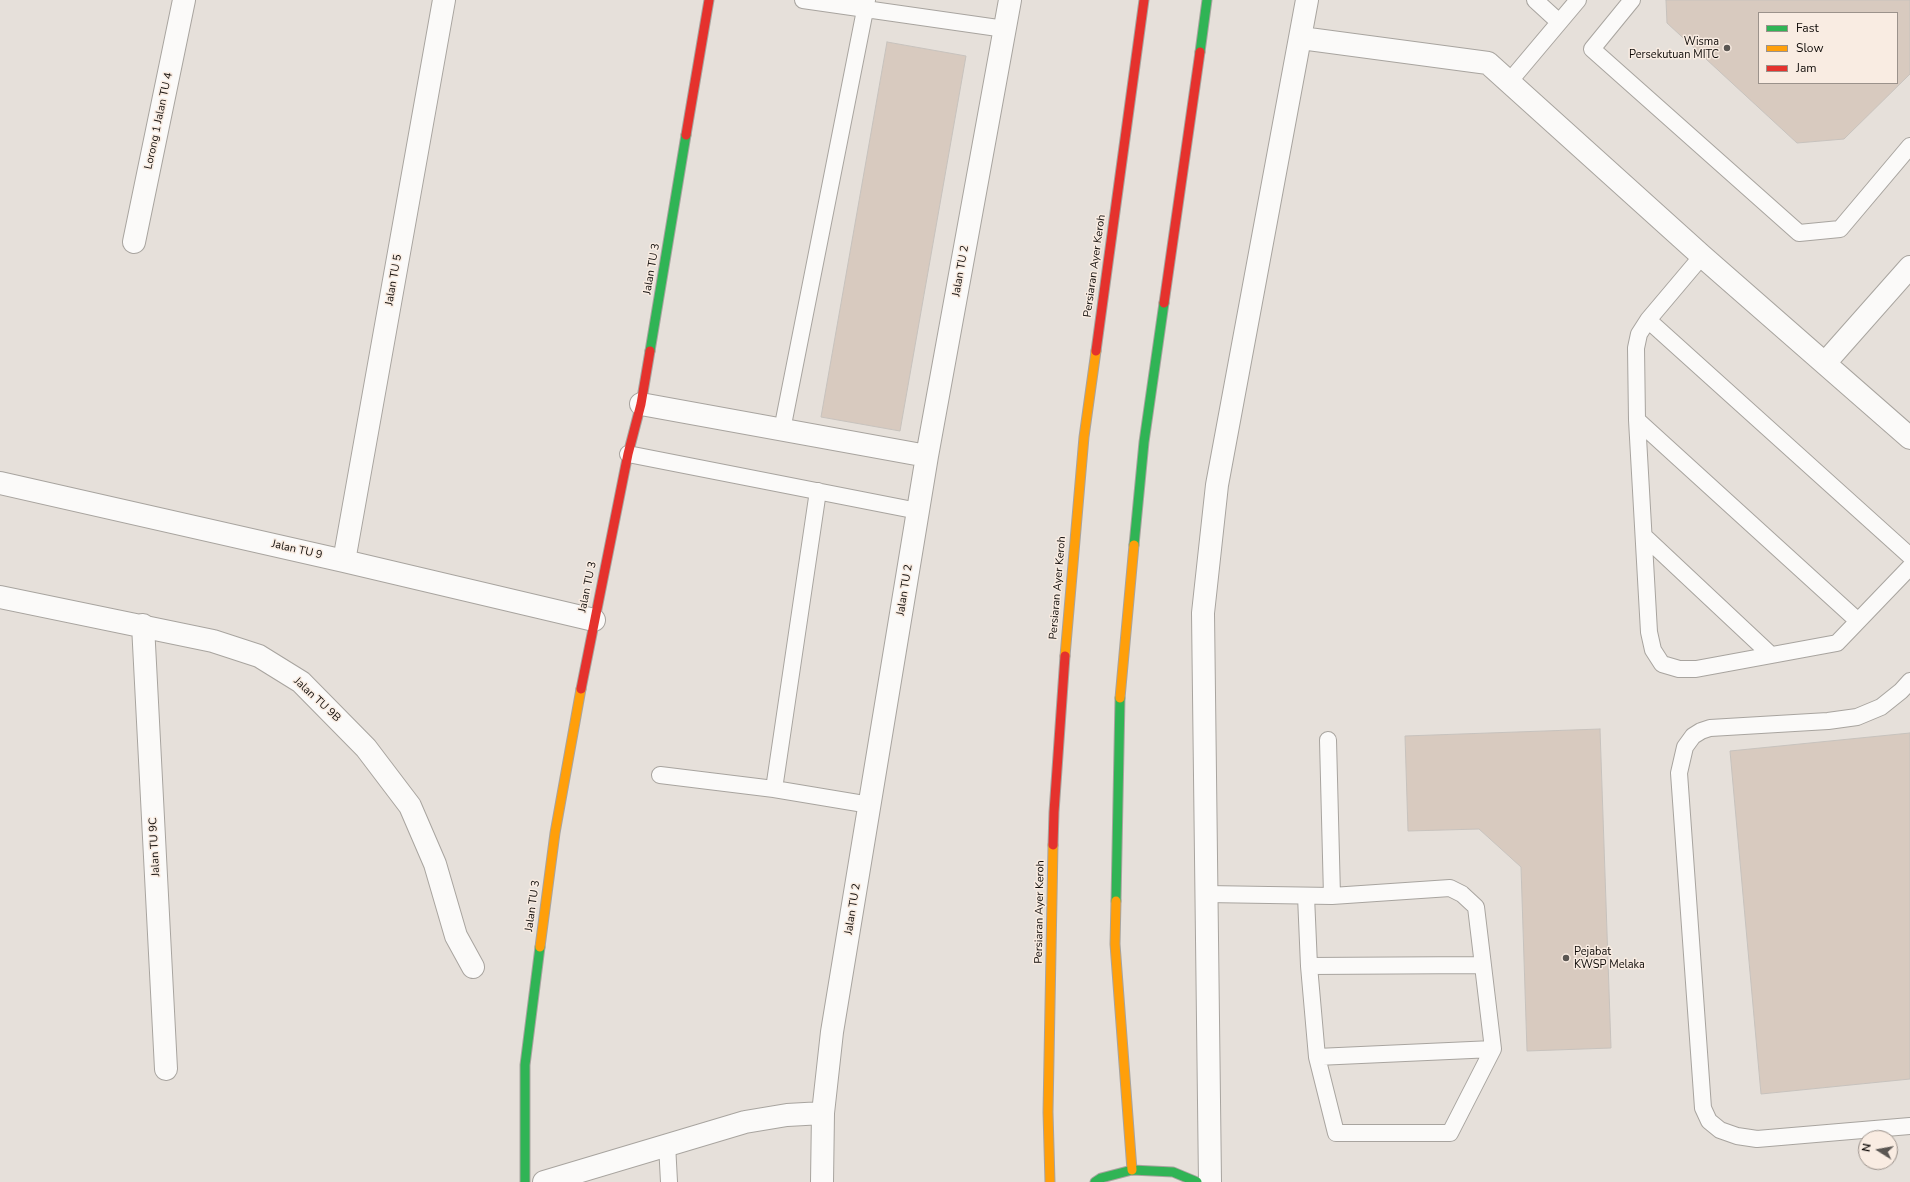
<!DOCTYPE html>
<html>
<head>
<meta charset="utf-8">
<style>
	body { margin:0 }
	#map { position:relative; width:1910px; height:1182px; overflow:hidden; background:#e6e0da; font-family:"Nunito Sans",sans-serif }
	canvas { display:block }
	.legend { position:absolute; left:1758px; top:12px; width:140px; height:72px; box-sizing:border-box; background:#f9ece2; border:1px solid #9b928b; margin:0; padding:5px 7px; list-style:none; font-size:12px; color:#0f0b08 }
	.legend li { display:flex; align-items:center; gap:8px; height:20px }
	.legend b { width:20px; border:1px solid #9b928b }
	.north { position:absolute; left:1858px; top:1130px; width:40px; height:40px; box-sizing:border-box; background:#f9ece2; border:1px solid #9b928b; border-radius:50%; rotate:281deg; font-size:11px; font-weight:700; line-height:16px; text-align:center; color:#0f0b08 }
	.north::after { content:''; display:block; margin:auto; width:14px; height:18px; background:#5a5652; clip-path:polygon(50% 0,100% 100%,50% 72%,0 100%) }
</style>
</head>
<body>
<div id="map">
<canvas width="1910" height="1182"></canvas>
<ul class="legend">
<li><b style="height:5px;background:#30b455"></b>Fast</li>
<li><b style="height:5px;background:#ff9f0a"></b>Slow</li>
<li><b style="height:5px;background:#e5322d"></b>Jam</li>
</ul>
<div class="north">N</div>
</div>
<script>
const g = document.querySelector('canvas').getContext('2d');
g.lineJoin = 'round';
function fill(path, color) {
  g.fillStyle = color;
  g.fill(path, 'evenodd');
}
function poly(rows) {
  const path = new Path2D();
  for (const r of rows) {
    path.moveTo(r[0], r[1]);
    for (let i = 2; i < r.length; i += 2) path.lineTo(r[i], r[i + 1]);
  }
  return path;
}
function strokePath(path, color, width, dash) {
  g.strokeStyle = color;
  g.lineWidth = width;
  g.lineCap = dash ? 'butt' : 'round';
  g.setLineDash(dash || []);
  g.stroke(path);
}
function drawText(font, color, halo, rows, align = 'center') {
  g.font = font + ' "Nunito Sans",sans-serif';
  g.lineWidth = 3;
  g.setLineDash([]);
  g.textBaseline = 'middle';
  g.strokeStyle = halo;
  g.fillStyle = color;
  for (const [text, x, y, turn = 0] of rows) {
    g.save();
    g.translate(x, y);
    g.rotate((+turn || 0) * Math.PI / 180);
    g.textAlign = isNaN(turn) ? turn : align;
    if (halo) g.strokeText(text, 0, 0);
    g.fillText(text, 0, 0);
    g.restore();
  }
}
const building = poly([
	[1666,0,1910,0,1910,74,1844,139,1797,143,1667,23,1666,0],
	[1759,13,1897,13,1897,83,1759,83,1759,13],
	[887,42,966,56,900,431,821,417,887,42],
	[1600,729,1611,1048,1527,1051,1521,867,1479,829,1408,831,1405,736,1600,729],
	[1910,733,1910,1079,1761,1094,1730,751,1910,733]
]);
fill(building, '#d8cabf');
strokePath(building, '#c7c2bd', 1);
const lane = poly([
	[803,0,1005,29],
	[1535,0,1559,22],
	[1632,0,1592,49,1799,233,1840,229,1910,146],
	[1509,82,1578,0],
	[1702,256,1648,320,1639,334,1636,348,1637,420,1649,632,1653,650,1662,664,1679,669,1696,669,1837,643,1910,567],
	[1648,320,1910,556],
	[1637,420,1858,621],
	[782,430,867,0],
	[628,454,918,511],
	[1644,536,1771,655],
	[1910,681,1901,691,1881,707,1857,717,1828,721,1710,728,1701,731,1693,736,1685,747,1679,773,1703,1108,1709,1121,1720,1130,1737,1136,1757,1139,1910,1126],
	[1328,740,1332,896],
	[660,775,774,789,818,491],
	[774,789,870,805],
	[1206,894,1332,896,1450,888,1462,894,1476,907,1493,1049,1450,1133,1336,1133,1317,1057,1309,966,1306,896],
	[1309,966,1482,965],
	[1317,1057,1493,1049],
	[667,1144,669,1182]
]);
const street = poly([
	[1301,38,1488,63,1702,256,1910,438],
	[134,242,184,0],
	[1825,363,1910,267],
	[641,404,927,456],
	[0,483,344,561,594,620],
	[344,561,444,0],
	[0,597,213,641,259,656,301,682,366,748,410,806,435,864,456,936,473,967],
	[143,625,166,1069],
	[544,1182,745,1122,787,1115,823,1113],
	[822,1182,823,1113,832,1032,927,456,1010,0],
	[1210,1182,1203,613,1217,485,1307,0]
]);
const fast = poly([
	[1200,52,1207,0],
	[650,351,686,135],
	[1134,545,1144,442,1164,303],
	[1116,901,1120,698],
	[525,1182,525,1065,540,947],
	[1095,1182,1101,1178,1132,1170,1173,1172,1197,1182]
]);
const slow = poly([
	[1065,656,1084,437,1096,351],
	[1120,698,1134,545],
	[1116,901,1115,944,1132,1170],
	[540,947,555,833,581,689],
	[1050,1182,1048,1112,1053,845]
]);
const jam = poly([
	[686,135,709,0],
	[1164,303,1200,52],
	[1096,351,1144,0],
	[581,689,628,454,641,404,650,351],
	[1053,845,1054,812,1065,656]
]);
strokePath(lane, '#a8a49f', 18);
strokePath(street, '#a8a49f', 24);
strokePath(fast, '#a8a49f', 11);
strokePath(slow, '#a8a49f', 11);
strokePath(jam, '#a8a49f', 11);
strokePath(lane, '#fbfaf9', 16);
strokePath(street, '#fbfaf9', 22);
strokePath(fast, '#30b455', 9);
strokePath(slow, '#ff9f0a', 9);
strokePath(jam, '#e5322d', 9);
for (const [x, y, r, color] of [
	[1727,48,4,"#5a5652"],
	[1566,958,4,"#5a5652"]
]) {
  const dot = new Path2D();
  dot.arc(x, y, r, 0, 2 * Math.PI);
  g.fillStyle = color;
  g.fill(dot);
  strokePath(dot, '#f9ece2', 1.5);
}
drawText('11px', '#0f0b08', '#f9ece2', [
	["Wisma",1719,42],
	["Persekutuan MITC",1719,55],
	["Pejabat",1574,952,"left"],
	["KWSP Melaka",1574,965,"left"]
], 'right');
drawText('11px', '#0f0b08', '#f9ece2', [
	["Lorong 1 Jalan TU 4",159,121,-78],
	["Persiaran Ayer Keroh",1095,266,-82],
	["Jalan TU 3",652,269,-80],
	["Jalan TU 2",961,271,-80],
	["Jalan TU 5",394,280,-80],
	["Jalan TU 9",297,550,13],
	["Jalan TU 3",588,587,-78],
	["Persiaran Ayer Keroh",1058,588,-85],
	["Jalan TU 2",905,590,-81],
	["Jalan TU 9B",317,700,43],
	["Jalan TU 9C",155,847,-93],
	["Jalan TU 3",533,906,-82],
	["Jalan TU 2",853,909,-81],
	["Persiaran Ayer Keroh",1040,912,-89]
]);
</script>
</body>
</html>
